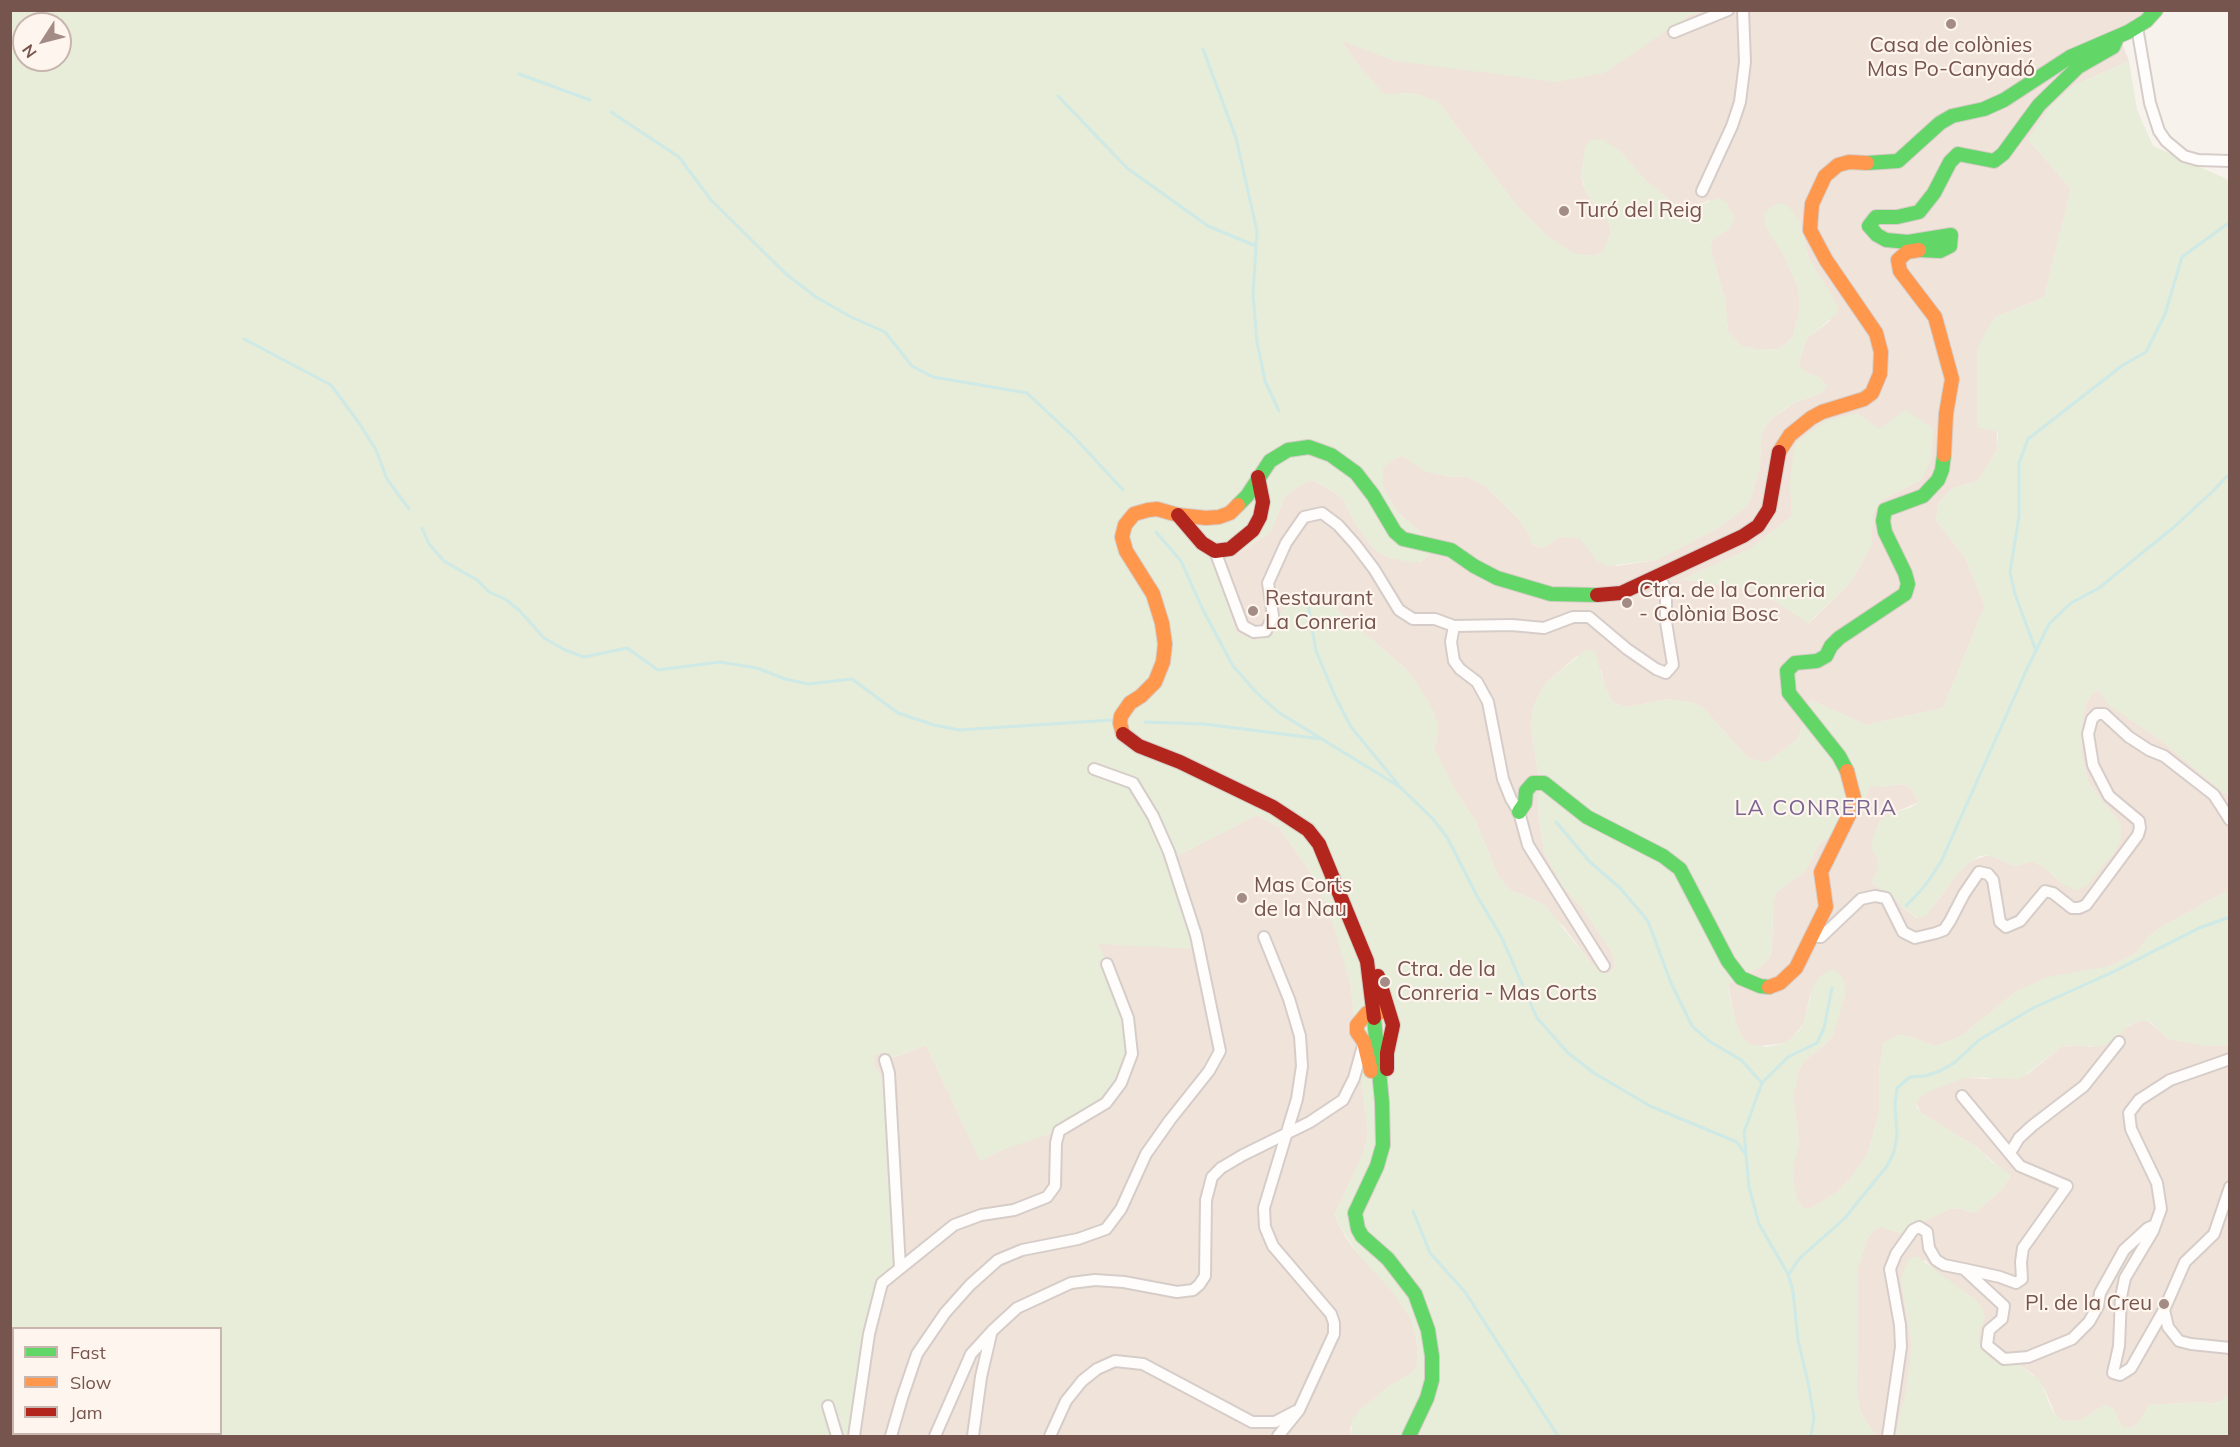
<!DOCTYPE html>
<html>
<head>
<meta charset="utf-8">
<style>
	body { margin:0 }
	#map { position:relative; width:2240px; height:1447px; overflow:hidden; background:#f7f2ec; font-family:Mulish,sans-serif }
	canvas { display:block }
	.frame { position:absolute; inset:0; border:12px solid #75554d; pointer-events:none }
	.legend { position:absolute; left:12px; top:1327px; width:210px; height:108px; box-sizing:border-box; background:#fef5ee; border:2px solid #c7b5ae; margin:0; padding:8px 10px; list-style:none; font-size:18px; color:#75554d }
	.legend li { display:flex; align-items:center; gap:12px; height:30px }
	.legend b { width:30px; border:2px solid #c7b5ae }
	.north { position:absolute; left:12px; top:12px; width:60px; height:60px; box-sizing:border-box; background:#fef5ee; border:2px solid #c7b5ae; border-radius:50%; rotate:234deg; font-size:16px; font-weight:700; line-height:24px; text-align:center; color:#75554d }
	.north::after { content:''; display:block; margin:auto; width:21px; height:27px; background:#a28c85; clip-path:polygon(50% 0,100% 100%,50% 72%,0 100%) }
</style>
</head>
<body>
<div id="map">
<canvas width="2240" height="1447"></canvas>
<div class="frame"></div>
<ul class="legend">
<li><b style="height:8px;background:#63d668"></b>Fast</li>
<li><b style="height:8px;background:#ff974d"></b>Slow</li>
<li><b style="height:8px;background:#b3261e"></b>Jam</li>
</ul>
<div class="north">N</div>
</div>
<script>
const g = document.querySelector('canvas').getContext('2d');
g.lineJoin = 'round';
function fill(path, color) {
  g.fillStyle = color;
  g.fill(path, 'evenodd');
}
function poly(rows) {
  const path = new Path2D();
  for (const r of rows) {
    path.moveTo(r[0], r[1]);
    for (let i = 2; i < r.length; i += 2) path.lineTo(r[i], r[i + 1]);
  }
  return path;
}
function strokePath(path, color, width, dash) {
  g.strokeStyle = color;
  g.lineWidth = width;
  g.lineCap = dash ? 'butt' : 'round';
  g.setLineDash(dash || []);
  g.stroke(path);
}
function drawText(font, color, halo, rows, align = 'center') {
  g.font = font + ' Mulish,sans-serif';
  g.lineWidth = 4.5;
  g.setLineDash([]);
  g.textBaseline = 'middle';
  g.strokeStyle = halo;
  g.fillStyle = color;
  for (const [text, x, y, turn = 0] of rows) {
    g.save();
    g.translate(x, y);
    g.rotate((+turn || 0) * Math.PI / 180);
    g.textAlign = isNaN(turn) ? turn : align;
    if (halo) g.strokeText(text, 0, 0);
    g.fillText(text, 0, 0);
    g.restore();
  }
}
fill(poly([
	[1705,11,2147,11,2128,24,2122,44,2129,61,2073,86,2028,139,2071,189,2044,297,1994,318,1997,450,1978,481,1953,488,1939,503,1936,520,1966,559,1985,606,1943,708,1867,725,1810,700,1798,739,1766,763,1748,758,1703,708,1694,703,1669,699,1632,706,1622,706,1613,703,1605,687,1601,670,1577,656,1547,682,1541,690,1533,708,1531,728,1537,766,1539,820,1544,852,1562,885,1582,908,1610,949,1614,957,1615,967,1609,974,1600,972,1593,966,1564,927,1536,901,1510,890,1498,876,1476,822,1455,790,1434,748,1438,732,1434,713,1408,671,1326,600,1289,605,1255,641,1236,632,1217,573,1227,560,1270,533,1285,496,1306,482,1311,481,1315,481,1343,498,1355,523,1372,546,1380,553,1390,558,1420,562,1424,560,1433,549,1427,538,1396,511,1383,487,1382,468,1394,459,1403,456,1425,471,1449,477,1466,476,1484,485,1519,519,1530,536,1533,545,1542,548,1560,537,1579,538,1617,566,1656,560,1717,529,1747,506,1751,498,1760,465,1761,436,1764,428,1771,419,1794,403,1821,393,1822,379,1804,371,1798,365,1807,338,1830,321,1817,273,1808,256,1799,221,1765,224,1786,259,1798,288,1800,308,1793,336,1786,344,1778,349,1759,350,1741,346,1728,331,1725,300,1710,247,1714,238,1730,228,1709,200,1692,208,1673,203,1644,179,1620,151,1586,145,1581,174,1583,184,1586,192,1609,223,1611,232,1604,250,1596,256,1576,254,1567,250,1544,233,1517,206,1438,102,1417,94,1400,93,1392,95,1383,93,1357,64,1340,39,1395,61,1690,15],
	[1879,429,1922,479,1882,500,1873,514,1871,546,1849,584,1809,623,1759,591,1683,579,1750,549,1792,516,1790,482],
	[2099,690,2110,705,2162,741,2229,797,2229,890,2163,926,2148,937,2136,953,2110,966,2018,990,1960,1037,1935,1046,1911,1037,1899,1035,1884,1043,1879,1072,1879,1113,1868,1153,1851,1178,1837,1192,1812,1208,1804,1209,1798,1202,1793,1182,1794,1162,1799,1144,1793,1097,1799,1069,1803,1062,1826,1044,1832,1037,1845,993,1810,995,1804,1023,1792,1038,1785,1043,1759,1046,1749,1044,1742,1037,1735,1021,1728,984,1763,965,1769,958,1772,949,1773,902,1776,893,1806,870,1819,844,1855,820,1871,785,1880,787,1904,784,1910,787,1919,802,1886,816,1879,823,1873,839,1872,849,1877,857,1879,866,1872,883,1895,898,1902,907,1917,918,1933,907,1956,875,1971,861,1989,855,2015,866,2033,861,2048,870,2061,883,2078,889,2115,852,2121,836,2121,826,2116,818,2088,782,2081,753,2082,723,2086,704,2091,694],
	[1257,815,1279,827,1315,879,1327,904,1342,951,1351,988,1368,1134,1364,1152,1335,1214,1338,1223,1347,1239,1358,1254,1390,1287,1411,1319,1416,1337,1418,1356,1417,1366,1412,1373,1388,1387,1359,1411,1350,1428,1351,1436,854,1436,882,1283,900,1267,881,1076,873,1064,874,1056,882,1052,890,1053,892,1058,926,1045,980,1160,1004,1149,1128,1018,1098,944,1167,861],
	[2139,1021,2148,1021,2169,1039,2208,1046,2229,1045,2230,1394,2221,1401,2211,1404,2202,1402,2149,1405,2140,1421,2132,1428,2122,1427,2113,1409,2105,1405,2081,1420,2063,1421,2056,1416,2044,1388,2033,1374,2017,1364,1998,1362,1990,1358,1984,1351,1979,1343,1976,1300,1937,1273,1925,1260,1901,1278,1912,1345,1906,1393,1896,1436,1876,1436,1860,1412,1857,1392,1858,1268,1867,1238,1876,1228,1881,1227,1900,1233,1949,1209,1959,1208,1974,1213,2001,1190,2010,1177,1978,1148,1921,1113,1915,1101,1925,1093,1958,1079,1967,1077,1985,1079,2028,1074,2062,1046,2081,1045,2090,1047,2115,1037,2122,1030]
]), '#f0e3da');
fill(poly([
	[10,11,1705,11,1690,15,1604,73,1557,82,1395,61,1341,40,1357,64,1383,93,1392,95,1399,93,1417,94,1438,102,1517,206,1544,233,1567,250,1576,254,1596,256,1604,250,1611,232,1609,223,1586,192,1581,174,1586,145,1593,139,1603,140,1620,151,1644,179,1673,203,1692,208,1718,198,1727,203,1735,219,1730,228,1714,238,1710,247,1725,300,1728,331,1741,346,1759,350,1778,349,1786,344,1793,336,1800,308,1798,288,1786,259,1769,233,1765,224,1764,214,1771,207,1779,203,1788,206,1794,213,1799,221,1808,256,1838,305,1837,314,1807,338,1798,364,1804,371,1822,379,1827,387,1821,393,1794,403,1786,408,1771,419,1764,428,1761,436,1760,465,1751,498,1747,506,1717,529,1656,560,1607,566,1597,561,1579,538,1560,537,1542,548,1533,545,1530,536,1519,519,1484,485,1466,476,1449,477,1425,471,1403,456,1394,459,1383,468,1383,487,1396,511,1427,538,1433,549,1424,560,1415,563,1390,558,1380,553,1372,546,1355,523,1343,498,1316,481,1311,481,1306,482,1285,496,1270,533,1227,560,1217,573,1236,632,1255,641,1289,605,1326,600,1408,671,1430,704,1437,722,1438,732,1434,748,1455,790,1476,822,1498,876,1510,890,1545,905,1593,966,1600,972,1609,974,1615,967,1614,957,1610,949,1582,908,1562,885,1544,852,1539,820,1537,766,1531,728,1533,708,1541,690,1547,682,1586,650,1595,651,1605,687,1613,703,1622,706,1632,706,1669,699,1694,703,1703,708,1748,758,1766,763,1798,739,1810,700,1867,725,1943,708,1985,606,1966,559,1936,520,1939,503,1953,488,1978,481,1997,450,1998,432,1977,427,1977,348,1994,318,2044,297,2071,189,2028,139,2052,104,2073,86,2129,61,2137,110,2153,146,2229,180,2229,797,2162,741,2109,705,2099,690,2091,694,2086,704,2082,723,2081,753,2088,782,2116,818,2121,826,2121,836,2115,852,2087,885,2078,890,2069,887,2061,883,2048,870,2033,861,2015,866,1989,855,1980,856,1971,861,1956,875,1927,915,1918,918,1902,907,1895,898,1872,883,1878,866,1877,857,1872,849,1873,839,1879,823,1886,816,1912,807,1919,802,1910,787,1904,784,1880,787,1871,785,1855,820,1819,844,1806,870,1776,893,1773,902,1772,949,1769,957,1763,965,1728,984,1729,993,1735,1021,1742,1037,1749,1044,1767,1047,1785,1043,1799,1031,1804,1023,1813,986,1819,977,1826,972,1835,970,1842,976,1845,984,1845,993,1838,1020,1832,1037,1826,1044,1803,1062,1799,1069,1793,1097,1799,1144,1794,1163,1793,1182,1798,1202,1804,1209,1812,1208,1837,1192,1851,1178,1868,1153,1879,1113,1879,1072,1884,1043,1899,1035,1911,1037,1935,1046,1960,1037,2018,990,2048,977,2110,966,2136,953,2148,937,2163,926,2229,890,2229,1045,2208,1046,2169,1039,2149,1021,2139,1021,2130,1025,2107,1044,2099,1047,2072,1045,2062,1046,2020,1079,1967,1077,1925,1093,1918,1098,1916,1106,1921,1113,1978,1148,1992,1162,2009,1173,2010,1177,2001,1190,1974,1213,1959,1208,1949,1209,1900,1233,1881,1227,1876,1228,1867,1238,1858,1268,1857,1392,1860,1412,1876,1436,1351,1436,1352,1419,1359,1411,1388,1387,1412,1373,1417,1366,1418,1356,1416,1337,1411,1319,1395,1295,1358,1254,1338,1223,1335,1214,1364,1152,1368,1134,1351,988,1333,923,1315,879,1279,827,1257,815,1167,861,1198,949,1099,944,1128,1018,1132,1054,1106,1103,1059,1131,1004,1149,980,1161,926,1045,891,1058,890,1053,882,1052,874,1056,873,1064,881,1076,900,1267,882,1283,854,1436,11,1436],
	[24,24,60,24,60,60,24,60],
	[14,1328,220,1328,220,1434,14,1434],
	[1905,410,1933,428,1932,458,1922,479,1882,500,1873,514,1871,546,1849,584,1808,623,1759,591,1682,579,1750,549,1792,516,1790,482,1795,443,1825,421,1858,413,1879,429],
	[1916,1256,1976,1300,1982,1308,1985,1316,1979,1334,1979,1343,1990,1358,1998,1362,2017,1364,2040,1380,2051,1408,2056,1416,2063,1421,2081,1420,2105,1405,2113,1409,2122,1427,2132,1428,2140,1421,2149,1405,2202,1402,2212,1404,2221,1401,2229,1394,2229,1436,1896,1436,1901,1410,1906,1393,1912,1345,1901,1278,1908,1260]
]), '#e7edd8');
strokePath(poly([
	[1203,49,1236,138,1257,231,1253,294,1257,342,1265,381,1279,411],
	[519,74,590,100],
	[1058,96,1127,168,1208,226,1256,246],
	[611,112,679,157,711,200,786,274,816,297,851,317,885,332,912,366,933,377,1027,393,1075,438,1123,490],
	[244,339,331,385,359,423,376,450,387,479,409,509],
	[422,528,429,544,444,561,477,580,489,592,505,599,519,610,544,638,565,650,584,657,627,648,658,670,720,662,757,668,785,679,808,684,852,679,898,713,934,725,959,730,1112,720],
	[1156,532,1181,561,1203,610,1233,666,1256,692,1278,712,1400,787,1433,819,1447,837,1477,896,1501,936,1537,1018,1568,1053,1594,1073,1650,1106,1737,1142,1746,1155,1749,1187,1759,1224,1788,1274,1793,1291,1798,1340,1809,1387,1814,1418,1811,1436],
	[1307,599,1316,651,1335,696,1351,727,1398,784],
	[2036,651,2015,594,2010,572,2019,516,2019,463,2028,439,2123,365,2146,352,2165,314,2182,257,2230,222],
	[1145,722,1204,724,1322,739],
	[1556,822,1589,861,1621,889,1648,921,1671,983,1692,1026,1709,1041,1741,1060,1762,1083,1744,1132,1746,1154],
	[1906,906,1924,887,1941,862,2026,671,2049,624,2071,603,2099,588,2174,527,2213,491,2230,473],
	[1762,1083,1788,1057,1817,1043,1824,1028,1832,988],
	[1413,1211,1430,1253,1465,1292,1558,1436],
	[1789,1274,1799,1259,1844,1219,1887,1166,1894,1152,1897,1136,1895,1104,1897,1088,1910,1077,1925,1076,1940,1071,1954,1063,1979,1040,2033,1008,2113,972,2199,928,2230,917]
]), '#cee9e6', 3);
const street = poly([
	[2137,27,2150,103,2159,131,2166,141,2184,156,2198,160,2230,161],
	[1674,32,1728,10],
	[1702,191,1732,126,1740,102,1745,62,1743,10],
	[1215,551,1243,626,1254,632,1266,631,1273,616,1268,583,1286,543,1304,517,1322,513,1338,525,1355,544,1374,569,1399,610,1413,619,1435,619,1454,626,1512,625,1544,628,1573,617,1589,617,1627,649,1656,669,1666,673,1673,665,1666,622,1666,590,1659,576],
	[1454,626,1451,642,1454,661,1460,669,1477,682,1488,702,1503,779,1511,799,1519,812,1528,845,1604,966],
	[1264,937,1289,999,1300,1036,1302,1066,1297,1099,1264,1208,1265,1227,1273,1246,1331,1314,1334,1323,1334,1334,1299,1410,1278,1436],
	[1811,937,1821,937,1861,899,1875,896,1886,898,1903,932,1915,938,1936,933,1944,930,1950,921,1964,894,1979,872,1988,874,1993,880,2000,922,2006,927,2020,921,2045,891,2053,893,2072,908,2079,908,2086,905,2138,835,2140,828,2139,821,2109,796,2093,765,2088,734,2092,719,2097,714,2104,714,2129,737,2149,750,2164,756,2214,795,2230,820],
	[2230,1059,2170,1080,2139,1100,2129,1113,2131,1129,2157,1183,2161,1209,2153,1231,2125,1278,2121,1297,2119,1346,2113,1373,2120,1375,2131,1368,2164,1310,2185,1262,2214,1234,2230,1187],
	[885,1060,889,1073,900,1267],
	[1962,1096,2020,1166,2067,1186,2023,1248,2021,1262,2022,1279,2016,1283,2000,1277,1964,1269],
	[2010,1153,2019,1138,2032,1126,2084,1086,2119,1042],
	[2164,1310,2168,1327,2179,1341,2191,1344,2230,1348],
	[828,1406,837,1436],
	[854,1436,869,1334,882,1283,954,1225,981,1215,1014,1210,1047,1197,1055,1186,1056,1143,1059,1131,1106,1103,1121,1083,1132,1054,1128,1018,1107,964],
	[891,1436,902,1398,917,1354,945,1313,970,1285,998,1260,1022,1250,1078,1239,1106,1229,1121,1209,1146,1154,1170,1120,1209,1071,1220,1051,1196,935,1169,852,1153,816,1133,783,1094,769],
	[935,1436,971,1354,992,1331,1017,1308,1071,1283,1095,1280,1124,1282,1177,1292,1193,1290,1199,1285,1205,1276,1206,1200,1212,1177,1221,1168,1243,1155,1310,1122,1343,1100,1354,1078,1364,1042],
	[973,1436,981,1377,991,1334],
	[1050,1436,1066,1401,1082,1381,1097,1369,1115,1361,1143,1364,1252,1422,1275,1422,1296,1411],
	[1888,1436,1901,1347,1900,1325,1890,1269,1896,1254,1913,1230,1919,1227,1927,1232,1929,1248,1936,1260,1944,1265,1964,1269,2004,1306,2002,1319,1989,1330,1987,1345,2004,1359,2028,1357,2072,1339,2089,1322,2098,1306,2100,1293,2124,1250,2148,1228,2155,1225]
]);
const fast = poly([
	[1867,163,1898,161,1940,123,1952,116,1984,109,2004,100,2070,57,2128,32,2146,21,2156,10],
	[1919,250,1940,251,1950,246,1951,235,1908,242,1886,240,1877,235,1869,226,1876,217,1897,217,1919,212,1934,193,1950,162,1958,154,1994,161,2003,154,2039,105,2078,67,2113,47,2116,40],
	[1238,505,1247,496,1270,461,1288,450,1309,447,1331,455,1356,473,1373,495,1395,532,1403,539,1451,550,1474,566,1497,578,1551,594,1597,595],
	[1847,771,1839,756,1789,693,1787,671,1795,663,1817,661,1826,656,1831,646,1839,638,1905,594,1908,584,1905,573,1885,532,1883,521,1885,510,1923,496,1938,480,1942,470,1944,455],
	[1519,812,1525,803,1526,791,1533,783,1544,783,1587,817,1663,856,1680,869,1728,961,1741,978,1760,986,1769,987],
	[1374,1018,1382,1102,1383,1145,1377,1166,1355,1213,1358,1229,1362,1236,1388,1259,1415,1294,1428,1330,1432,1356,1432,1380,1427,1398,1409,1436]
]);
const slow = poly([
	[1919,250,1907,252,1898,260,1900,271,1935,317,1952,379,1946,414,1944,455],
	[1779,452,1790,435,1811,418,1822,412,1864,399,1872,393,1880,374,1881,352,1876,333,1826,260,1810,230,1812,204,1825,176,1838,165,1849,162,1867,163],
	[1123,734,1120,723,1121,716,1130,703,1141,696,1155,682,1163,662,1165,644,1162,623,1153,594,1126,551,1122,537,1125,525,1134,514,1148,510,1157,509,1178,515,1206,518,1219,517,1230,513,1238,505],
	[1769,987,1780,983,1796,968,1826,907,1821,872,1852,809,1854,798,1847,771],
	[1371,1071,1364,1042,1357,1032,1357,1025,1367,1013,1382,1012]
]);
const jam = poly([
	[1178,515,1202,543,1215,551,1230,549,1253,530,1260,517,1263,502,1258,477],
	[1597,595,1621,593,1743,536,1758,526,1769,509,1779,452],
	[1123,734,1139,746,1180,762,1273,807,1308,830,1319,844,1367,961,1374,1018],
	[1378,976,1393,1025,1387,1053,1387,1069]
]);
strokePath(street, '#d6cdc9', 14);
strokePath(fast, '#d7cdc8', 16);
strokePath(slow, '#d7cdc8', 16);
strokePath(jam, '#d7cdc8', 16);
strokePath(street, '#fefdfc', 10);
strokePath(fast, '#63d668', 14);
strokePath(slow, '#ff974d', 14);
strokePath(jam, '#b3261e', 14);
for (const [x, y, r, color] of [
	[1951,24,6,"#a28c85"],
	[1564,211,6,"#a28c85"],
	[1627,603,6,"#a28c85"],
	[1253,611,6,"#a28c85"],
	[1242,898,6,"#a28c85"],
	[1385,982,6,"#a28c85"],
	[2164,1304,6,"#a28c85"]
]) {
  const dot = new Path2D();
  dot.arc(x, y, r, 0, 2 * Math.PI);
  g.fillStyle = color;
  g.fill(dot);
  strokePath(dot, '#fef5ee', 2);
}
drawText('21px', '#75554d', '#fef5ee', [
	["Casa de colònies",1951,46,"center"],
	["Mas Po-Canyadó",1951,70,"center"],
	["Turó del Reig",1576,211],
	["Ctra. de la Conreria",1639,591],
	["- Colònia Bosc",1639,615],
	["Restaurant",1265,599],
	["La Conreria",1265,623],
	["Mas Corts",1254,886],
	["de la Nau",1254,910],
	["Ctra. de la",1397,970],
	["Conreria - Mas Corts",1397,994],
	["Pl. de la Creu",2152,1304,"right"]
], 'left');
g.letterSpacing = '1.5px';
drawText('22px', '#7b6591', '#fef5ee', [
	["LA CONRERIA",1816,808]
]);
g.letterSpacing = '0px';
</script>
</body>
</html>
